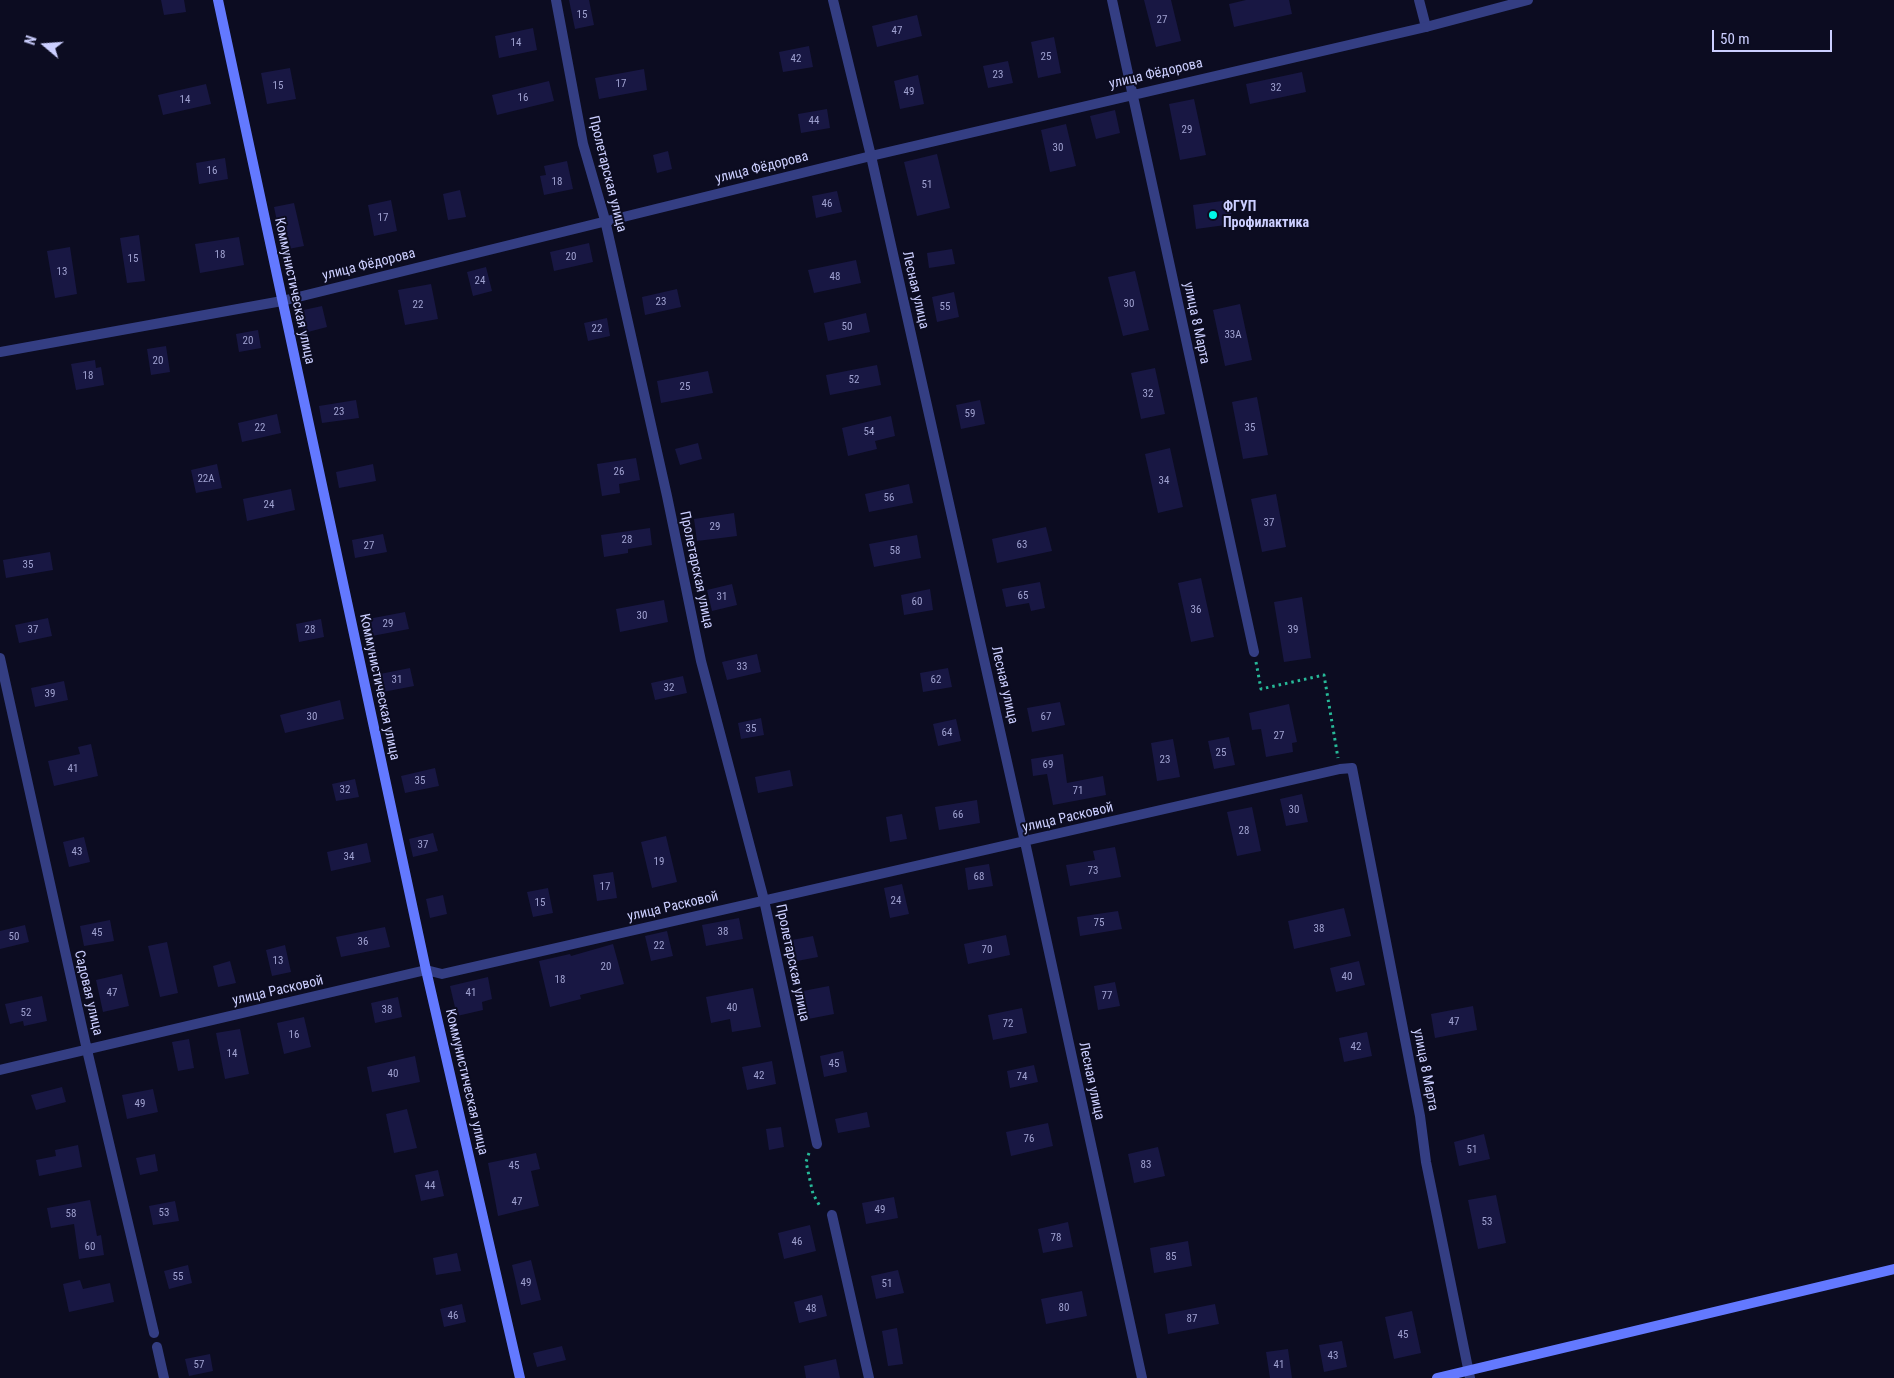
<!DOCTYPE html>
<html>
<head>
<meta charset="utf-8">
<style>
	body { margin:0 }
	#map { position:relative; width:1894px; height:1378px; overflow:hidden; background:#0c0c21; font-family:"Roboto Condensed",sans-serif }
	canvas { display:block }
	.north { position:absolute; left:20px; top:20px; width:50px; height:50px; -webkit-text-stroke:4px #0c0c21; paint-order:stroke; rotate:288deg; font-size:14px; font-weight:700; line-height:20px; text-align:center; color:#cccfff }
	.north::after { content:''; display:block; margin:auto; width:18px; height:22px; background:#cccfff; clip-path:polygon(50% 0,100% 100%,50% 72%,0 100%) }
	.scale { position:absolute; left:1712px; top:30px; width:120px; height:22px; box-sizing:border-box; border:2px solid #cccfff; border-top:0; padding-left:6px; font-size:15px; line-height:18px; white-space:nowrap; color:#cccfff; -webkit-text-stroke:4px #0c0c21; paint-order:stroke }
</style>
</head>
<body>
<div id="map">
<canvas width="1894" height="1378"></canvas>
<div class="north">N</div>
<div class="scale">50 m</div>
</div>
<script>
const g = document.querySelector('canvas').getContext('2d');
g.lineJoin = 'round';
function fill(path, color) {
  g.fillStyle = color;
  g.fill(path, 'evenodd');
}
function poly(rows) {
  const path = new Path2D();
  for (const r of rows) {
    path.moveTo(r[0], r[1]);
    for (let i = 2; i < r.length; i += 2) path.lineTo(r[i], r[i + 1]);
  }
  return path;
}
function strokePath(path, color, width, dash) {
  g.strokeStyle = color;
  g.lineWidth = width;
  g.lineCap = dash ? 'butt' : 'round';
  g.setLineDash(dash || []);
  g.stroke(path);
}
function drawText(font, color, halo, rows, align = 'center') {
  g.font = font + ' "Roboto Condensed",sans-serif';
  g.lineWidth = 4;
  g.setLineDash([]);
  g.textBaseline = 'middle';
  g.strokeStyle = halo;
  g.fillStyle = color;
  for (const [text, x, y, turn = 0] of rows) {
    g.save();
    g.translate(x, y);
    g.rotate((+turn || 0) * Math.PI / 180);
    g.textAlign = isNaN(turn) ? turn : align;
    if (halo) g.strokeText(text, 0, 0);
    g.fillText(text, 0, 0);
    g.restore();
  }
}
fill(poly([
	[161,0,184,0,186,12,164,15],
	[569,0,589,0,594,25,575,29],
	[1144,0,1171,0,1181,41,1156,47],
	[1246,0,1289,0,1292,14,1234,27,1229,4],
	[917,15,922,36,877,47,872,26],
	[533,28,537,50,499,58,495,36],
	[1054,37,1061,73,1038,78,1031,42],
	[809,46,813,67,783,72,779,52],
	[1008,61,1013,83,988,88,983,66],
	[290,68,296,99,267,104,261,73],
	[644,69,647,90,599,99,595,78],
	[1302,72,1306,92,1250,104,1246,84],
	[918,75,924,104,900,109,894,81],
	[549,81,554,101,497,115,492,95],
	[206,84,211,104,163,115,158,95],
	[1194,99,1206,155,1180,160,1169,104],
	[827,109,830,128,801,133,798,114],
	[1115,110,1120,133,1096,139,1090,116],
	[1066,124,1076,166,1050,172,1041,130],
	[668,151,672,169,657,173,653,155],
	[937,154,950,208,917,216,904,162],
	[225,158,228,179,199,184,196,163],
	[567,161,573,189,544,195,540,176,546,175,544,166],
	[460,190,466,217,448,220,443,194],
	[837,191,842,212,816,218,812,196],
	[391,200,397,231,374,236,368,205],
	[1229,200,1233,224,1196,229,1193,205],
	[294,203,304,246,283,250,274,207],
	[139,235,145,281,127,283,120,238],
	[239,237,244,265,200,273,195,244],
	[589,243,593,262,554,271,550,252],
	[70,247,77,294,55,298,47,251],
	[952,249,955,264,929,268,927,253],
	[856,260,861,283,814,293,808,270],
	[486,267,492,291,473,296,467,272],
	[1135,271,1149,330,1123,336,1108,277],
	[431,284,438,319,405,325,398,290],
	[677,289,681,307,645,315,642,297],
	[954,292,959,317,937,322,932,297],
	[1240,304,1252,360,1225,366,1213,310],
	[322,306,327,327,304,333,299,311],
	[866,313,870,332,828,341,824,323],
	[607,318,610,336,588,341,584,323],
	[258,330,261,348,239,352,236,334],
	[166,346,170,372,151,375,147,349],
	[95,360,96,368,101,367,104,385,76,390,71,364],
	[877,365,881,385,830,395,826,375],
	[1155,368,1165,414,1141,419,1131,373],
	[708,371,713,393,661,403,657,381],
	[1257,397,1268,455,1243,459,1232,402],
	[356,400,359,418,322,423,319,406],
	[980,400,985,424,961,429,956,405],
	[277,414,281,433,242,442,238,423],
	[891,416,895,436,875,441,877,449,848,456,842,428],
	[698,443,702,459,680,465,675,449],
	[1170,448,1183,507,1158,513,1145,454],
	[636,458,640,480,619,484,620,493,602,496,597,464],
	[217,464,222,488,196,493,191,470],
	[373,464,376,481,339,488,336,472],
	[909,484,913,503,869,512,865,494],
	[291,489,295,510,247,521,243,499],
	[1276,494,1286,547,1262,552,1251,499],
	[734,513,737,536,697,541,694,519],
	[1046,527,1052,551,997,563,992,539],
	[650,528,652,545,628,549,628,553,604,557,601,535],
	[383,534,387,552,355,558,352,540],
	[917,535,921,558,874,567,869,544],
	[50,552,53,570,6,578,3,560],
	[1201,578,1214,637,1191,642,1178,583],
	[1040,582,1045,608,1031,611,1029,603,1006,607,1002,589],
	[732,584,737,605,712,611,707,590],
	[930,589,933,610,904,615,901,595],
	[1302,597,1311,658,1284,662,1274,602],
	[664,600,668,622,620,632,616,609],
	[405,612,409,629,372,636,368,619],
	[48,618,52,636,19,643,15,625],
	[321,619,324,637,299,642,296,624],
	[757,654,761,672,727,680,722,662],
	[410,668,414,686,383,692,380,674],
	[948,668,952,687,923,692,920,673],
	[683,676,687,693,655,700,651,683],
	[64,681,68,700,35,707,31,688],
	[340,700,344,719,285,733,280,715],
	[1060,702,1065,725,1032,732,1027,708],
	[1289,704,1297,742,1292,743,1293,752,1266,757,1261,729,1252,730,1249,713],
	[761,718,764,735,741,739,738,723],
	[956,719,961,741,938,746,933,724],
	[1229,737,1235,765,1214,769,1208,741],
	[1173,739,1180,777,1157,781,1151,743],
	[91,744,98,776,54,786,48,761,80,754,78,747],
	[1063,754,1067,783,1103,776,1106,795,1053,805,1047,774,1033,776,1031,759],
	[435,768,439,786,405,793,401,776],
	[790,770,793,786,758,793,755,777],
	[355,779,359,797,336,801,332,784],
	[1302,794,1308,822,1286,826,1280,799],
	[977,800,980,823,939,830,935,807],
	[1252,807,1261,851,1237,856,1227,812],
	[902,814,907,839,890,842,886,817],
	[433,833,438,851,413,857,409,839],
	[666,836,677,882,652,888,641,842],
	[84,837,90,862,69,867,63,842],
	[367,843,371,862,331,871,327,852],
	[1115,847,1121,877,1070,886,1066,865,1095,860,1093,851],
	[989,864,993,886,968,890,965,868],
	[613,872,617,898,597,901,593,875],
	[902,884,909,914,890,918,884,888],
	[548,888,553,913,533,917,527,892],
	[443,895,447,914,430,918,426,899],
	[1344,908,1351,936,1294,949,1288,921],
	[1118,911,1122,929,1080,936,1077,917],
	[739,918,743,939,706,946,702,925],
	[110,920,114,941,84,946,80,926],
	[25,925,29,942,0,949,0,931],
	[385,927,390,947,341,957,336,937],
	[667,931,673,956,651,961,645,936],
	[1006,935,1010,955,968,964,964,944],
	[813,936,818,957,797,961,792,940],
	[167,942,178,993,160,997,148,946],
	[613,944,624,984,580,995,581,999,550,1007,539,961,570,954,571,956],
	[285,945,291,972,272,976,266,950],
	[230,961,236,983,218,987,213,966],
	[1359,961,1365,985,1336,992,1330,968],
	[122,974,129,1006,103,1012,96,980],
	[488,977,492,999,482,1002,483,1010,457,1016,450,986],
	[1115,982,1120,1006,1098,1010,1094,986],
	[829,986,834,1014,808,1019,803,991],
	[753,988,761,1027,732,1032,730,1019,711,1023,706,997],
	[42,996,47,1021,24,1026,23,1021,10,1024,5,1004],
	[398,997,402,1017,375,1023,371,1003],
	[1473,1006,1477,1030,1435,1038,1431,1014],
	[1022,1008,1027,1033,993,1040,988,1015],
	[304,1017,311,1047,284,1054,277,1023],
	[240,1029,249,1074,225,1079,216,1033],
	[1367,1032,1372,1056,1344,1062,1339,1038],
	[189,1039,194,1068,178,1071,172,1042],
	[843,1051,847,1072,824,1077,820,1056],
	[415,1056,420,1082,372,1092,367,1067],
	[772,1061,776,1084,747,1090,742,1067],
	[1034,1065,1038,1082,1010,1088,1007,1071],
	[62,1087,66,1102,36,1110,31,1095],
	[153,1089,158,1112,127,1119,122,1095],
	[407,1109,417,1148,394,1153,386,1114],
	[867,1112,870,1127,838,1133,835,1119],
	[1048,1123,1053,1146,1011,1156,1006,1132],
	[781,1127,784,1147,769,1150,766,1129],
	[1484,1134,1490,1159,1459,1166,1454,1142],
	[78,1145,82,1167,39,1176,36,1160,56,1156,55,1150],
	[1158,1147,1165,1176,1134,1183,1128,1154],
	[536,1153,540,1169,531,1171,539,1206,498,1216,488,1163],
	[155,1154,158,1171,140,1175,136,1158],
	[438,1170,444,1196,421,1201,415,1175],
	[1496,1195,1506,1243,1478,1249,1468,1200],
	[894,1197,898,1218,866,1224,862,1203],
	[90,1200,97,1236,101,1235,104,1255,79,1259,74,1224,51,1228,47,1208],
	[175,1201,179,1221,153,1225,149,1206],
	[1068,1222,1073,1247,1043,1253,1038,1229],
	[810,1225,816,1251,784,1259,778,1233],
	[1188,1241,1192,1266,1154,1273,1150,1248],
	[457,1253,461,1271,436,1275,433,1258],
	[531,1260,541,1300,521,1305,512,1265],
	[188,1265,192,1283,169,1289,164,1271],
	[898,1270,904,1293,876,1299,871,1276],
	[80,1280,83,1289,110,1283,114,1302,69,1312,63,1284],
	[1082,1291,1087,1316,1046,1324,1041,1299],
	[822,1295,827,1316,799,1323,794,1302],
	[462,1304,466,1322,444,1327,440,1309],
	[1215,1304,1219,1324,1168,1334,1165,1314],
	[1412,1311,1421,1353,1394,1359,1385,1317],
	[897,1328,903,1364,888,1366,882,1331],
	[1342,1341,1347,1367,1324,1372,1319,1345],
	[562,1346,566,1360,537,1367,533,1353],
	[1288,1349,1292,1378,1270,1378,1266,1352],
	[210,1354,213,1371,189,1376,185,1359],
	[836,1359,840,1378,806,1378,804,1366]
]), '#181743');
strokePath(poly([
	[1256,662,1261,689,1324,675,1338,758],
	[809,1153,806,1162,813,1194,821,1208]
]), '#27b998', 3, [2.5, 4]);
strokePath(poly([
	[1419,0,1426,27]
]), '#343e83', 10);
strokePath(poly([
	[556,0,583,144,605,220,667,496,701,661,764,900,817,1144],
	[833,0,871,156,1025,842,1142,1378],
	[1112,0,1254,652],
	[0,352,282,301,871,156,1426,27,1528,0],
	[0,658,87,1050,154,1333],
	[0,1070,426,970,442,974,1340,769,1352,768,1420,1116,1426,1162,1470,1378],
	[832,1215,869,1378],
	[157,1347,164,1378]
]), '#343e83', 10);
strokePath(poly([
	[218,0,426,970,520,1378],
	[1437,1378,1894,1269]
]), '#6379ff', 10);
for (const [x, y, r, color] of [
	[1213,215,5,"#00f7e7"]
]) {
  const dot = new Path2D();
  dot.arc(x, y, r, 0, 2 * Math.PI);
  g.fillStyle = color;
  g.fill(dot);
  strokePath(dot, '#0c0c21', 2);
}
drawText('11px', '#9fa1d0', null, [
	["15",582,15],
	["27",1162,20],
	["47",897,31],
	["14",516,43],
	["25",1046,57],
	["42",796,59],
	["23",998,75],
	["17",621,84],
	["15",278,86],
	["32",1276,88],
	["49",909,92],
	["16",523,98],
	["14",185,100],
	["44",814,121],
	["29",1187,130],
	["30",1058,148],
	["16",212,171],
	["18",557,182],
	["51",927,185],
	["46",827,204],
	["17",383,218],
	["18",220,255],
	["20",571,257],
	["15",133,259],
	["13",62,272],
	["48",835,277],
	["24",480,281],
	["23",661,302],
	["30",1129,304],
	["22",418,305],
	["55",945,307],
	["50",847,327],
	["22",597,329],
	["33А",1233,335],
	["20",248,341],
	["20",158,361],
	["18",88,376],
	["52",854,380],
	["25",685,387],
	["32",1148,394],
	["23",339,412],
	["59",970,414],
	["22",260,428],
	["35",1250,428],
	["54",869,432],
	["26",619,472],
	["22А",206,479],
	["34",1164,481],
	["56",889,498],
	["24",269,505],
	["37",1269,523],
	["29",715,527],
	["28",627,540],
	["63",1022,545],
	["27",369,546],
	["58",895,551],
	["35",28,565],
	["65",1023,596],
	["31",722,597],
	["60",917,602],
	["36",1196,610],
	["30",642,616],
	["29",388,624],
	["37",33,630],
	["28",310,630],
	["39",1293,630],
	["33",742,667],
	["31",397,680],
	["62",936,680],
	["32",669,688],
	["39",50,694],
	["30",312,717],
	["67",1046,717],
	["35",751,729],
	["64",947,733],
	["27",1279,736],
	["25",1221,753],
	["23",1165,760],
	["69",1048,765],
	["41",73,769],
	["35",420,781],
	["32",345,790],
	["71",1078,791],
	["30",1294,810],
	["66",958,815],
	["28",1244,831],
	["37",423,845],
	["43",77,852],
	["34",349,857],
	["19",659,862],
	["73",1093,871],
	["68",979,877],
	["17",605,887],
	["24",896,901],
	["15",540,903],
	["75",1099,923],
	["38",1319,929],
	["38",723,932],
	["45",97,933],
	["50",14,937],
	["36",363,942],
	["22",659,946],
	["70",987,950],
	["13",278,961],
	["20",606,967],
	["40",1347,977],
	["18",560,980],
	["47",112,993],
	["41",471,993],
	["77",1107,996],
	["40",732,1008],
	["38",387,1010],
	["52",26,1013],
	["47",1454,1022],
	["72",1008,1024],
	["16",294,1035],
	["42",1356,1047],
	["14",232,1054],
	["45",834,1064],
	["40",393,1074],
	["42",759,1076],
	["74",1022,1077],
	["49",140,1104],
	["76",1029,1139],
	["51",1472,1150],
	["83",1146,1165],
	["45",514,1166],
	["44",430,1186],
	["47",517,1202],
	["49",880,1210],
	["53",164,1213],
	["58",71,1214],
	["53",1487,1222],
	["78",1056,1238],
	["46",797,1242],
	["60",90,1247],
	["85",1171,1257],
	["55",178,1277],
	["49",526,1283],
	["51",887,1284],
	["80",1064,1308],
	["48",811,1309],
	["46",453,1316],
	["87",1192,1319],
	["45",1403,1335],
	["43",1333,1356],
	["57",199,1365],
	["41",1279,1365]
]);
drawText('14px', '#cccfff', '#0c0c21', [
	["улица Фёдорова",1156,74,-13],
	["улица Фёдорова",762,168,-14],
	["Пролетарская улица",607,174,76],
	["улица Фёдорова",369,265,-14],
	["Лесная улица",915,290,77],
	["Коммунистическая улица",294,291,78],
	["улица 8 Марта",1196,323,78],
	["Пролетарская улица",696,570,78],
	["Лесная улица",1004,685,77],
	["Коммунистическая улица",379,687,78],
	["улица Расковой",1068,818,-13],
	["улица Расковой",673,907,-13],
	["Пролетарская улица",792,963,78],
	["улица Расковой",278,991,-13],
	["Садовая улица",88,993,77],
	["улица 8 Марта",1425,1070,79],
	["Лесная улица",1091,1081,78],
	["Коммунистическая улица",466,1082,77]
]);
drawText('bold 14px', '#cccfff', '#0c0c21', [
	["ФГУП",1223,207],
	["Профилактика",1223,223]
], 'left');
</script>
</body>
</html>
